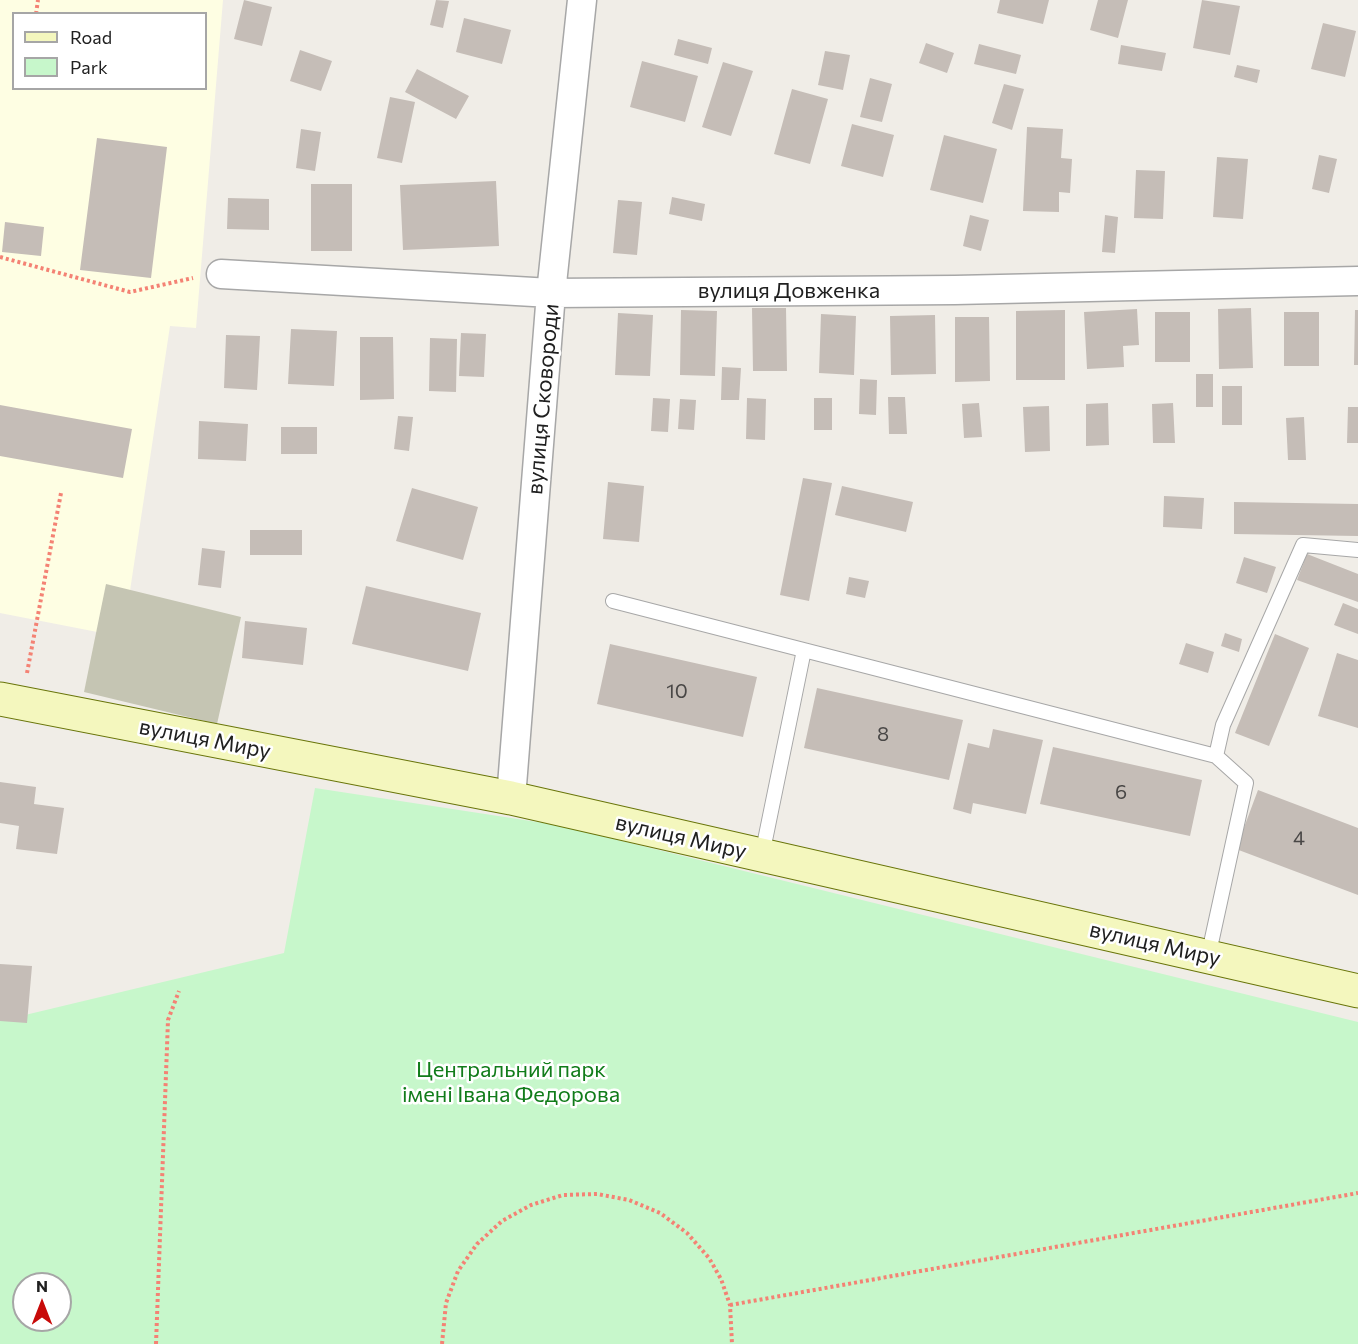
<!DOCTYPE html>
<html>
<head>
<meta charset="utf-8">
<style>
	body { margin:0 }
	#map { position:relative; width:1358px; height:1344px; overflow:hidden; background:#f0ede7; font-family:Commissioner,sans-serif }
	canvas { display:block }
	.legend { position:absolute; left:12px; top:12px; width:195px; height:78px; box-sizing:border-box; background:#fff; border:2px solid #a6a6a6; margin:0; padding:8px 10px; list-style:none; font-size:18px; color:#202020 }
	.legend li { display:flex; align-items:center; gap:12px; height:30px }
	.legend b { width:30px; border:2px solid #a6a6a6 }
	.north { position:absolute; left:12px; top:1272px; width:60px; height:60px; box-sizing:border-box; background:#fff; border:2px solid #a6a6a6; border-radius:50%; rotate:0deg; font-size:16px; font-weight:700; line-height:24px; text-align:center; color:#202020 }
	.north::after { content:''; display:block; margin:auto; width:21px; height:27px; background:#c80a09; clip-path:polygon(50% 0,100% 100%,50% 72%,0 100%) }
</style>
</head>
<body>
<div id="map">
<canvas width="1358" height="1344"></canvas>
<ul class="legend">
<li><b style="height:8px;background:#f4f7be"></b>Road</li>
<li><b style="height:16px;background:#c7f7cb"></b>Park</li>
</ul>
<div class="north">N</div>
</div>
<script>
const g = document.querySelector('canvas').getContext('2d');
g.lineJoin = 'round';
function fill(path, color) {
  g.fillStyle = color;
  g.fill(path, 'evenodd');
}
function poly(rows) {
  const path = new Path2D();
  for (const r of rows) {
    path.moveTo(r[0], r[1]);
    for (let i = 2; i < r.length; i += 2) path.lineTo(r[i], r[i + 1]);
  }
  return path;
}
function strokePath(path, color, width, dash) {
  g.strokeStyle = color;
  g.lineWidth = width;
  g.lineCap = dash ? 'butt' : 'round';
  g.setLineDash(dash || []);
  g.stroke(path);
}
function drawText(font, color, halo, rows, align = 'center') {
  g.font = font + ' Commissioner,sans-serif';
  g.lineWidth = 5;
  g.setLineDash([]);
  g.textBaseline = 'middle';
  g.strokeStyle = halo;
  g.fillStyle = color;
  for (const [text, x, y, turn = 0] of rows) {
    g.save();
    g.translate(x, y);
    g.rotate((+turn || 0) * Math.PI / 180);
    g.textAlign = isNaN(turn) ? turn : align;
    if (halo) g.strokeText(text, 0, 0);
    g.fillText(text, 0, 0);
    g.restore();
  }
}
fill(poly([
	[0,0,223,0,196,328,170,326,123,637,0,613],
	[14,14,206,14,206,88,14,88]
]), '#fefee3');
fill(poly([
	[106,584,241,617,217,724,84,692]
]), '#c5c5b3');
fill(poly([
	[315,788,557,825,1358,1022,1358,1344,0,1344,0,1021,284,953],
	[24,1284,60,1284,60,1320,24,1320]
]), '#c7f7cb');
fill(poly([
	[244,0,272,7,262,46,234,39],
	[436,0,449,1,443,28,430,25],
	[1000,0,1049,0,1043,24,997,13],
	[1098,0,1128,0,1118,38,1090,30],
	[1202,0,1240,6,1230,55,1193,48],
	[464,18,511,30,502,64,456,52],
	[1323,23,1356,31,1345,77,1311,69],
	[678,39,712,48,708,64,674,55],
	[926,43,954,53,947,73,919,63],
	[979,44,1021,55,1016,74,974,64],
	[1121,45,1166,53,1162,71,1118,64],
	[300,50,332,61,321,91,290,81],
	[825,51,850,55,843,90,818,85],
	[642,61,698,76,685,122,630,107],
	[723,62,753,71,731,136,702,127],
	[1237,65,1260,70,1257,83,1234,77],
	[417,69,469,96,456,119,405,92],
	[870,78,892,84,882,122,860,117],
	[1004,84,1024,89,1012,130,992,123],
	[792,89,828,99,810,164,774,154],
	[390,97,415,102,402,163,377,158],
	[852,124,894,135,883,177,841,166],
	[1027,127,1063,129,1061,158,1072,159,1070,193,1059,192,1059,212,1023,211],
	[301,129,321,132,315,171,296,168],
	[944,135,997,149,983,203,930,190],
	[97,138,167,147,151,278,80,270],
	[1319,155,1337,159,1329,193,1312,189],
	[1217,157,1248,159,1243,219,1213,217],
	[1136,170,1165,171,1163,219,1134,218],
	[496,181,499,246,403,250,400,185],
	[311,184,352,184,352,251,311,251],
	[672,197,705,204,702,221,669,214],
	[228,198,269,199,269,230,227,229],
	[618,200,642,202,637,255,613,253],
	[970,215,989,220,981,251,963,246],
	[1105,215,1118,217,1115,253,1102,252],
	[5,222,44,227,41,256,2,252],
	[752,308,786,308,787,371,753,371],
	[1251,308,1253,368,1219,369,1218,309],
	[1137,309,1139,345,1123,346,1124,367,1087,369,1084,312],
	[681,310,717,311,715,376,680,375],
	[1065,310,1065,380,1016,380,1016,311],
	[1355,310,1358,310,1358,365,1354,365],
	[1155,312,1190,312,1190,362,1155,362],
	[1284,312,1319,312,1319,366,1284,366],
	[618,313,653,315,650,376,615,375],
	[821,314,856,316,854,375,819,373],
	[935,315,936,374,891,375,890,316],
	[955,317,989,317,990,381,955,382],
	[291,329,337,331,334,386,288,384],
	[461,333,486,334,484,377,459,376],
	[226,335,260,336,257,390,224,388],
	[360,337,393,337,394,399,360,400],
	[430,338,457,339,456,392,429,391],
	[722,367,741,368,739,400,721,400],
	[1196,374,1213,374,1213,407,1196,407],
	[860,379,877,380,876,415,859,414],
	[1222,386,1242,386,1242,425,1222,425],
	[888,397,905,397,907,434,889,434],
	[653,398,670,399,668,432,651,431],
	[747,398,766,399,765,440,746,439],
	[814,398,832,398,832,430,814,430],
	[680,399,696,400,694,430,678,429],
	[979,403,982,437,964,438,962,404],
	[1108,403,1109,445,1086,446,1086,404],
	[1173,403,1175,443,1153,443,1152,404],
	[0,405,132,429,123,478,0,456],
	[1049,406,1050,451,1025,452,1023,407],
	[1348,407,1358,407,1358,443,1347,443],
	[398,416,413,417,409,451,394,449],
	[1304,417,1306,460,1288,460,1286,418],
	[199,421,248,424,246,461,198,459],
	[281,427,317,427,317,454,281,454],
	[803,478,832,483,809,601,780,595],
	[608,482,644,486,639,542,603,539],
	[842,486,913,502,906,532,835,515],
	[412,488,478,507,463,560,396,541],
	[1164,496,1204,498,1202,529,1163,527],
	[1234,502,1358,504,1358,536,1234,534],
	[250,530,302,530,302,555,250,555],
	[202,548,225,551,221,588,198,585],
	[1307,554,1358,574,1358,602,1297,580],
	[1244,557,1276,567,1267,593,1236,583],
	[849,577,869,581,865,598,846,594],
	[366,586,481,613,468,671,352,644],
	[1343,603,1358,609,1358,634,1334,625],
	[245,621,307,628,303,665,242,658],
	[1225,633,1242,639,1239,652,1221,646],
	[1275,634,1309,648,1269,746,1235,733],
	[1186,643,1214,652,1208,673,1179,664],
	[610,644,757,677,743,737,597,704],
	[1337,653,1358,660,1358,728,1318,716],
	[817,688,963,720,949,780,804,748],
	[993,729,1043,740,1026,814,973,803,971,814,953,809,968,743,989,748],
	[1053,747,1202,780,1190,836,1040,804],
	[0,782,36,787,34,804,64,808,57,854,16,849,19,826,0,823],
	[1258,790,1358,828,1358,895,1236,849],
	[0,964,32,966,27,1023,0,1021]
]), '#c5bdb7');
const service = poly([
	[613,601,1216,756,1246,783,1208,957],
	[1216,756,1223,725,1303,545,1358,550],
	[762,855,804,650]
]);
const minor = poly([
	[221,274,551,293,955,290,1358,281],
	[511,798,551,293,582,0]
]);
const secondary = poly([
	[0,699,511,798,1358,991]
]);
strokePath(service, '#a7a7a7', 16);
strokePath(minor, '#a7a7a7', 31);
strokePath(secondary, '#69750a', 35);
strokePath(poly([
	[36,14,38,0],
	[0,257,130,292,193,278],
	[27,673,61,493],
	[730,1305,1358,1193],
	[156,1344,168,1020,179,991],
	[442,1344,446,1303,458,1271,477,1244,502,1221,531,1205,563,1195,597,1194,629,1200,660,1213,687,1233,709,1258,721,1279,730,1305,732,1344]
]), '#f48274', 4, [3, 3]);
strokePath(service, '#fff', 14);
strokePath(minor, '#fff', 28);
strokePath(secondary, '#f4f7be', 33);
drawText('20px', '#494746', null, [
	["10",677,691],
	["8",883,734],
	["6",1121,792],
	["4",1299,838]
]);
drawText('22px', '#202020', '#fff', [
	["вулиця Довженка",789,291],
	["вулиця Сковороди",543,399,-85],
	["вулиця Миру",205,739,11],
	["вулиця Миру",681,837,13],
	["вулиця Миру",1155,944,13]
]);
drawText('22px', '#117c1a', '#fff', [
	["Центральний парк",511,1070],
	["імені Івана Федорова",511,1095]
]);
</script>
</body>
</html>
